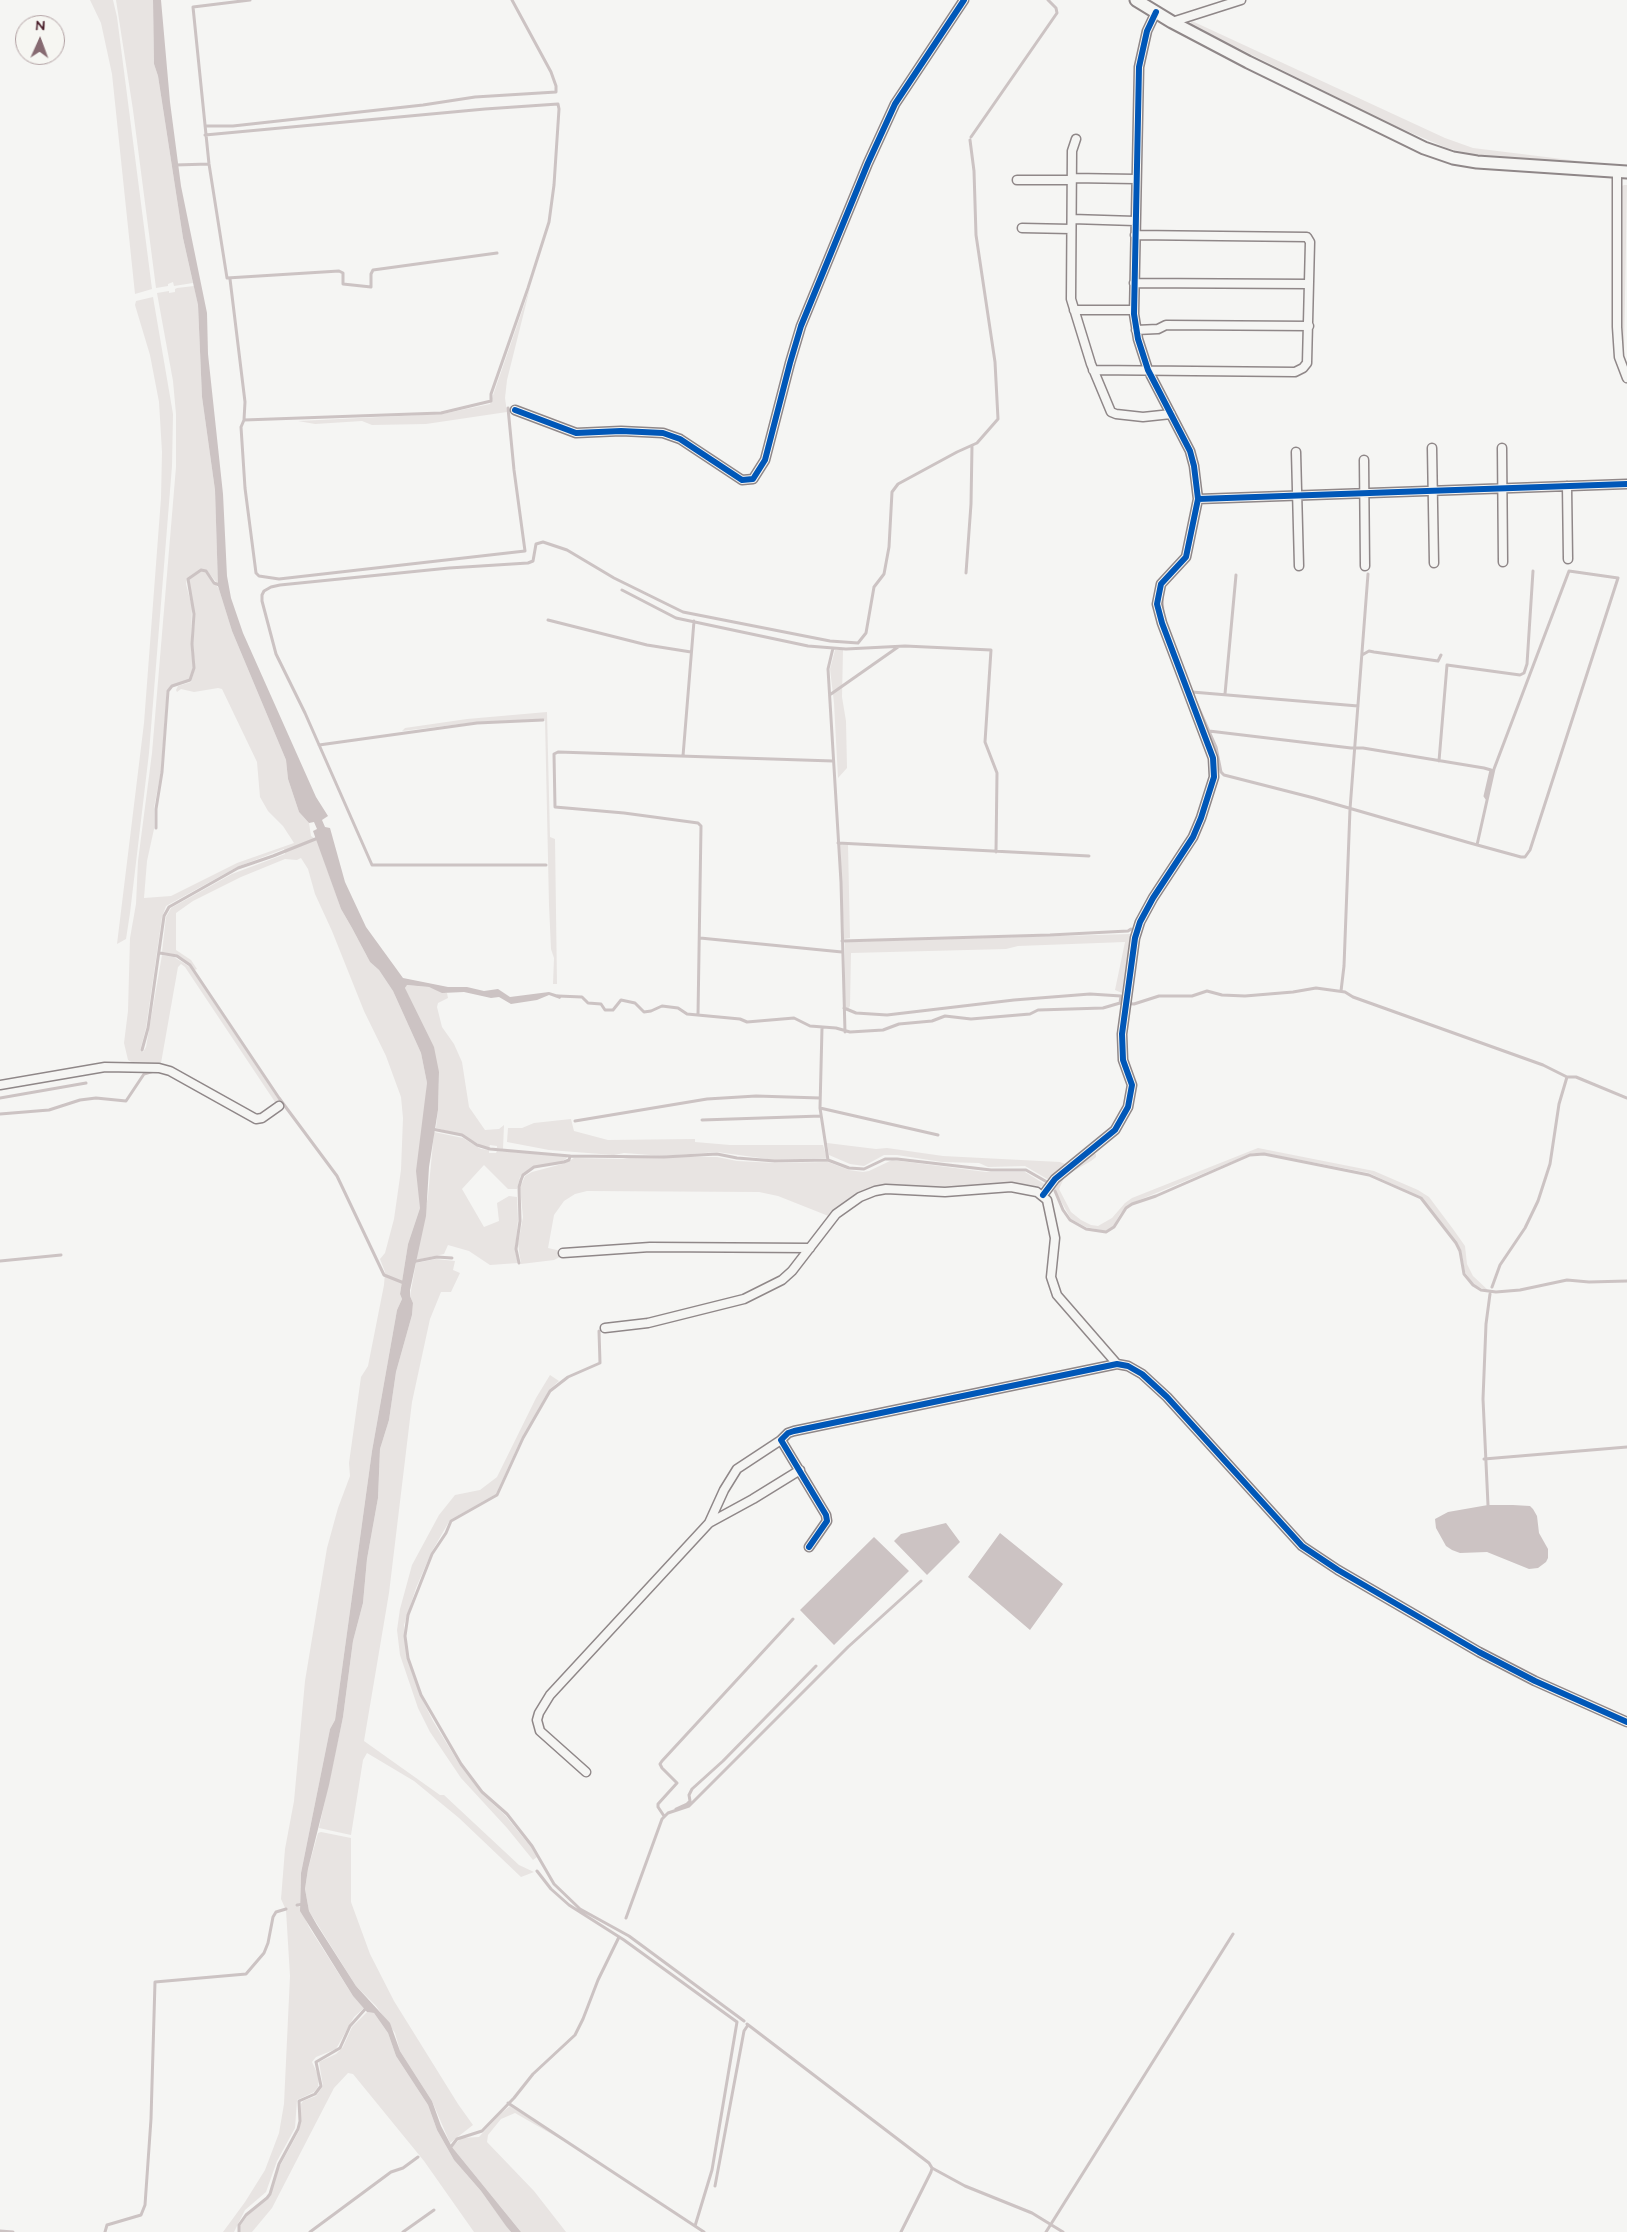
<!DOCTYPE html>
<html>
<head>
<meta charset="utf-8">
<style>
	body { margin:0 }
	#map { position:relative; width:1627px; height:2232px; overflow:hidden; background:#f5f5f3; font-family:"Architects Daughter",sans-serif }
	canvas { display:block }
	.north { position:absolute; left:15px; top:15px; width:50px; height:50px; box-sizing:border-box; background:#f6f6f2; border:1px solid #b1a0a2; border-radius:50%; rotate:2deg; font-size:14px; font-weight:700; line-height:20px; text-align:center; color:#4a1f2b }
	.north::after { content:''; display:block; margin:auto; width:18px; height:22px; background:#866a71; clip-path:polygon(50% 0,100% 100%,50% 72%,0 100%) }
</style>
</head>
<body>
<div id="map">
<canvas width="1627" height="2232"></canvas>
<div class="north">N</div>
</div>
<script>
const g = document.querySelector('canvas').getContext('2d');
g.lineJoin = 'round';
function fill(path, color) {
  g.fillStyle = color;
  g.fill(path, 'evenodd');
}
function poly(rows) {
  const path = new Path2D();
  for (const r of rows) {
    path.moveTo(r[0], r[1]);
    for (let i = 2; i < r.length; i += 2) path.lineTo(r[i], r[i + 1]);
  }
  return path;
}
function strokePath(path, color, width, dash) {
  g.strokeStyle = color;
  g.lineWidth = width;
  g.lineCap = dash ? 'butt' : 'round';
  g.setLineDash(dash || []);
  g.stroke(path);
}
fill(poly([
	[90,0,113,0,117,17,152,289,135,294,112,74,101,23],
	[116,0,153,0,154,64,158,76,183,238,193,283,174,286,173,282,168,284,168,286,156,288,133,110],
	[1192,21,1445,138,1473,148,1627,167,1494,158,1474,155,1447,148,1390,124,1190,24],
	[1624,185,1627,185,1624,355,1621,353,1621,246,1622,186],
	[194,286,198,305,202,397,215,490,218,584,207,571,200,569,187,578,186,584,192,607,191,644,193,667,190,679,172,685,167,690,161,771,154,808,154,829,147,861,144,898,171,896,237,863,294,843,283,826,268,811,260,797,257,762,222,689,218,688,194,692,181,689,177,692,176,690,178,686,191,682,195,668,193,644,195,615,188,584,189,579,201,571,206,572,219,589,232,631,286,760,288,779,299,812,309,823,311,836,317,840,341,909,352,928,370,962,379,970,393,991,421,1053,427,1083,420,1208,408,1244,400,1294,402,1299,397,1310,372,1451,335,1720,330,1729,301,1873,300,1903,295,1904,300,1907,309,1927,353,1996,364,2008,354,2017,336,2049,316,2057,312,2062,319,2077,318,2087,314,2092,297,2100,295,2128,277,2161,266,2192,245,2210,234,2232,223,2232,245,2202,265,2170,279,2133,284,2104,290,1976,286,1910,281,1899,285,1849,294,1801,305,1681,327,1548,338,1508,350,1476,349,1463,361,1377,368,1366,384,1285,385,1272,380,1259,385,1253,394,1219,401,1170,403,1118,401,1097,386,1056,364,1011,332,931,315,894,308,869,301,858,297,860,285,859,241,877,193,901,176,913,176,950,191,960,197,969,195,970,177,955,162,952,166,917,171,908,232,874,285,854,284,849,237,867,166,906,162,917,146,1028,140,1051,143,1052,146,1047,162,955,174,957,190,967,281,1103,277,1105,185,967,181,964,178,967,161,1063,138,1066,128,1060,124,1043,128,1011,130,938,136,904,138,861,152,753,176,467,176,414,173,381,157,293,169,291,169,293,175,292,175,289,177,288],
	[530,288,507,380,505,398,507,412,426,424,372,425,362,421,315,424,298,421,442,414,490,404],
	[153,297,173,414,172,466,149,753,130,913,126,939,117,944,144,723,161,498,162,452,159,402,150,355,135,305,136,301],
	[835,650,843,650,842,697,846,721,847,768,838,778,834,703,830,669],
	[547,712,550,837,555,839,557,984,553,984,554,958,551,949,549,905,545,719,478,722,402,731,405,728,467,719],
	[840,844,848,845,850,938,844,939],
	[1131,934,1122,993,1115,990,1125,942,1018,946,1006,949,851,953,850,1006,848,1009,845,1007,845,942],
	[406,985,429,987,447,993,448,998,438,1003,437,1007,442,1027,454,1044,462,1062,469,1107,485,1130,499,1129,504,1125,503,1149,497,1148,497,1146,490,1145,489,1148,482,1146,462,1135,436,1128,438,1109,439,1073,405,989],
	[571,1119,574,1131,608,1140,695,1139,695,1142,730,1145,823,1145,827,1158,775,1160,717,1152,664,1156,624,1153,614,1155,549,1150,507,1142,508,1128,522,1128,534,1123],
	[434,1132,463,1138,481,1149,489,1150,489,1153,496,1153,497,1151,569,1156,563,1161,529,1169,520,1177,517,1189,508,1189,484,1165,462,1189,484,1227,499,1221,497,1203,509,1196,517,1197,518,1220,515,1250,518,1263,490,1265,469,1251,448,1245,444,1254,416,1260,428,1196],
	[827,1143,876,1149,887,1148,943,1156,1060,1162,1065,1164,1049,1180,1025,1166,988,1167,979,1163,942,1162,897,1155,884,1155,864,1166,850,1164,829,1155],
	[1258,1148,1374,1171,1418,1190,1429,1197,1453,1229,1465,1246,1467,1264,1473,1276,1489,1291,1474,1285,1465,1272,1461,1250,1457,1243,1422,1198,1369,1173,1264,1153,1253,1153,1132,1203,1120,1214,1113,1227,1105,1231,1086,1227,1071,1219,1053,1187,1075,1166,1093,1153,1096,1154,1096,1157,1091,1161,1065,1176,1059,1189,1071,1212,1081,1220,1091,1225,1098,1226,1112,1218,1125,1203,1132,1198],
	[635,1157,717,1157,737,1161,776,1163,828,1162,849,1170,863,1172,869,1171,892,1160,986,1172,1025,1172,1046,1185,1036,1188,941,1189,884,1187,831,1217,778,1196,759,1192,587,1191,575,1194,564,1201,554,1215,548,1248,561,1251,562,1256,554,1260,521,1264,518,1244,523,1217,520,1188,525,1176,532,1172,566,1163,574,1158,622,1159],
	[436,1259,455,1261,453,1270,460,1273,451,1292,441,1292,430,1319,412,1402,389,1593,364,1741,440,1795,444,1795,519,1865,534,1872,521,1877,459,1818,414,1781,367,1753,363,1760,351,1835,319,1828,343,1717,353,1641,363,1603,367,1559,378,1498,380,1449,389,1420,396,1372,412,1315,413,1303,410,1296,416,1263],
	[550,1375,559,1381,549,1390,522,1437,496,1494,450,1520,431,1553,416,1588,404,1625,407,1658,420,1695,433,1721,460,1765,481,1793,505,1815,531,1847,537,1857,533,1860,507,1828,461,1778,430,1732,418,1708,400,1655,397,1630,400,1609,412,1565,439,1515,455,1495,480,1490,497,1477,536,1398],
	[321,1832,351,1838,351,1902,370,1954,394,2001,458,2104,473,2125,450,2143,432,2101,400,2051,395,2033,376,2006,356,1986,309,1911,305,1889,308,1869,318,1833],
	[367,2012,374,2013,388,2033,396,2056,428,2105,437,2130,454,2160,481,2191,511,2232,474,2232,424,2161,353,2074,348,2073,334,2088,272,2208,252,2232,240,2232,240,2226,247,2216,268,2199,271,2195,276,2173,299,2131,301,2121,301,2104,303,2101,316,2096,323,2086,319,2062,336,2054,343,2047,352,2027],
	[510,2106,576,2148,515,2113,501,2119,488,2135,487,2142,534,2191,566,2232,521,2232,452,2147,461,2138,479,2137,500,2114]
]), '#e8e4e2');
fill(poly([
	[153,0,161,0,170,102,181,186,207,313,208,354,223,494,227,576,231,598,243,633,316,797,328,816,322,820,325,827,330,828,345,882,366,927,403,978,448,987,467,987,484,991,498,989,510,997,549,992,562,996,560,999,549,995,537,1000,511,1004,499,997,491,998,464,992,442,993,429,987,407,985,405,988,434,1047,439,1072,438,1110,429,1167,426,1216,410,1290,410,1296,413,1303,412,1315,396,1372,389,1420,380,1449,378,1498,367,1559,363,1603,353,1641,343,1717,329,1785,308,1869,305,1889,309,1911,317,1925,356,1986,390,2023,400,2051,432,2101,441,2126,452,2147,521,2232,511,2232,506,2226,481,2191,454,2160,437,2130,428,2105,396,2056,388,2033,374,2013,367,2012,353,1996,300,1911,301,1873,330,1729,335,1720,372,1451,397,1310,402,1299,400,1294,408,1244,420,1208,416,1171,427,1083,421,1053,393,991,379,970,370,962,352,928,341,909,313,831,317,829,314,822,309,823,299,812,288,779,286,760,232,631,218,586,215,490,202,397,198,305,183,238,158,76,154,64],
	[1488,1505,1513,1505,1530,1506,1533,1509,1537,1516,1539,1533,1548,1549,1548,1558,1546,1562,1538,1568,1529,1569,1487,1552,1460,1553,1452,1550,1446,1546,1436,1528,1435,1519,1448,1512],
	[946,1523,960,1542,927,1575,894,1541,901,1534],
	[1000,1533,1063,1584,1030,1630,968,1577],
	[874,1537,909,1571,834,1645,800,1610]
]), '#ccc3c3');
strokePath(poly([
	[250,0,193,7,209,164,227,278,339,271,343,273,343,284,371,287,371,274,373,270,497,253],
	[205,126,233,126,423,105,475,97,556,92,556,86,551,72,512,0],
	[205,135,485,109,558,104,559,109,554,185,549,222,528,288,491,394,491,401,441,413,244,420],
	[971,137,1057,13,1056,8,1048,0],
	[175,165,209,164],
	[230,279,245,402,244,420,241,427,245,488,256,573,259,576,279,579,525,551,514,470,508,408],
	[966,573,971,504,972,446],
	[622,590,676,618,808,646,846,649,905,646,991,650,985,742,997,773,996,852],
	[1162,595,1163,614],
	[548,620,647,645,691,652],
	[833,648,828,669,841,882,845,1032],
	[1362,655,1369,651,1374,652,1438,661,1441,655],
	[1192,692,1358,706],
	[831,694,898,647],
	[1225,694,1236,575],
	[1196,702,1216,747,1221,772,1224,775,1314,798,1470,843,1521,857,1525,857,1530,850,1618,578,1569,571,1494,769,1477,845],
	[1209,731,1351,748,1363,748,1484,768,1491,770,1485,796,1487,799],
	[319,745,477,723,543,720],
	[683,756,694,621],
	[1439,761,1447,665,1520,675,1524,673,1527,664,1533,571],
	[156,828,156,809,162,772,168,691,172,686,190,680,194,668,192,644,194,614,188,579,201,570,206,571,214,583,222,586],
	[838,843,1089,856],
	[546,865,372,865,305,713,276,654,262,601,262,595,264,591,271,587,280,585,449,568,528,563,533,561,536,544,543,542,567,550,614,578,683,612,830,641,858,643,866,633,874,587,884,574,889,547,892,492,898,484,957,452,977,443,998,419,995,362,976,235,974,171,970,140],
	[700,938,842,952],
	[842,941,1050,935,1128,931,1131,929],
	[160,953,177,956,190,965,279,1098,337,1176,384,1275,404,1283],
	[1341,991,1344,966,1350,809,1368,574],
	[558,996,582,997,588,1003,601,1004,605,1010,613,1010,621,1000,635,1003,644,1012,651,1011,662,1006,678,1008,687,1014,740,1019,747,1022,794,1018,810,1026,836,1028,850,1032,883,1030,899,1024,932,1021,945,1016,971,1019,1030,1014,1038,1010,1103,1008,1120,1003,1134,1004,1159,996,1192,996,1207,991,1222,995,1245,996,1293,992,1316,988,1345,992,1353,997,1543,1065,1567,1077],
	[844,1008,856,1013,887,1015,1014,1000,1090,994,1121,996,1120,1003],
	[698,1015,701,826,698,823,624,813,555,807,554,754,558,752,833,761],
	[822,1028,820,1108,828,1160],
	[142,1050,148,1028,164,916,169,907,238,868,273,856,318,838],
	[0,1098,86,1083],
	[820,1108,938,1135],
	[0,1114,49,1110,80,1100,96,1098,126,1101,144,1074,154,1071],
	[702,1120,821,1116],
	[575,1121,707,1099,756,1096,820,1098],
	[432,1129,462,1135,477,1145,490,1149,570,1156,664,1157,717,1154,737,1158,775,1161,828,1160,849,1168,864,1169,885,1159,897,1159,991,1170,1026,1170,1047,1182],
	[1055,1191,1063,1210,1070,1220,1086,1229,1106,1232,1114,1227,1126,1208,1132,1204,1156,1196,1250,1155,1264,1154,1369,1175,1421,1198,1456,1243,1460,1251,1464,1274,1473,1285,1481,1290,1496,1292,1520,1290,1567,1280,1589,1282,1627,1281],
	[0,1261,61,1255],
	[412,1262,437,1257,452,1258],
	[519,1263,516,1249,520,1221,519,1187,521,1180,523,1175,534,1167,564,1162,569,1160,570,1156],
	[1492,1287,1500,1265,1525,1228,1538,1201,1550,1164,1559,1104,1567,1077,1576,1077,1627,1098],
	[599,1331,600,1363,568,1377,550,1391,523,1438,497,1495,451,1521,446,1533,432,1554,408,1615,405,1636,408,1658,421,1695,461,1764,482,1792,507,1814,532,1846,554,1884,580,1909,629,1936,744,2021],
	[1484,1459,1627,1447],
	[1488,1505,1483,1399,1486,1324,1490,1294],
	[676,1809,687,1804,690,1801,689,1795,692,1789,723,1761,816,1666],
	[664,1816,658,1807,658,1804,677,1783,662,1768,660,1764,662,1761,793,1619],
	[537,1871,551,1889,569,1905,624,1940,737,2022,712,2170,695,2226],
	[297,1905,304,1904],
	[626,1918,662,1819,668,1813,689,1806,848,1647,921,1581],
	[747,2024,929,2163,932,2168,931,2172,901,2232],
	[508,2103,704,2232],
	[450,2148,457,2139,482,2131,514,2098,533,2074,575,2035,583,2019,598,1980,619,1937],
	[932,2168,965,2186,1032,2213,1063,2232],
	[715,2186,744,2031,748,2025],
	[0,2231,13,2232],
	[105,2232,107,2225,141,2215,145,2205,151,2119,155,1982,246,1974,264,1953,268,1943,273,1917,276,1912,286,1909],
	[239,2232,239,2225,246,2215,267,2198,270,2194,279,2164,298,2129,300,2121,299,2101,315,2094,321,2086,316,2062,340,2048,350,2026,367,2007],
	[310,2232,391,2172,403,2168,418,2157],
	[403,2232,434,2210],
	[1046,2232,1233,1934]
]), '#ccc3c3', 3);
const minor = poly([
	[1156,12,1147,31,1139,67,1134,314,1138,339,1148,370,1190,451,1194,466,1198,499,1627,484],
	[1172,22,1241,0],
	[1076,139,1072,151,1071,299,1091,364,1111,412,1116,414,1143,417,1171,414],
	[1617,172,1617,327,1619,357,1627,378],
	[1072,178,1136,179],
	[1017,180,1072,180],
	[1072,219,1135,221],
	[1022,228,1071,229],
	[1134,283,1309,284],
	[1074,310,1134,310],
	[1136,330,1158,329,1166,325,1309,326],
	[1093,370,1295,372,1303,368,1307,363,1310,242,1307,237,1135,235],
	[515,410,576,433,621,431,663,433,680,439,742,480,753,479,765,460,790,363,801,326,868,163,895,104,964,0],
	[1432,448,1434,563],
	[1502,448,1503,562],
	[1296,452,1299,566],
	[1364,460,1365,566],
	[1567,486,1568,559],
	[0,1085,105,1067,159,1068,170,1071,256,1119,262,1118,279,1106],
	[1043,1195,1055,1179,1115,1130,1128,1107,1132,1085,1123,1060,1122,1034,1135,938,1140,922,1153,898,1193,837,1201,818,1214,777,1213,758,1162,623,1157,604,1161,584,1186,557,1198,499],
	[563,1253,650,1247,810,1248],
	[605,1328,648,1323,744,1299,782,1280,792,1271,836,1214,860,1197,875,1191,886,1189,945,1192,1011,1187,1037,1192,1047,1200,1055,1238,1051,1277,1057,1295,1117,1364],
	[709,1523,724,1490,737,1469,781,1440],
	[809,1547,827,1521,826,1515,781,1440,788,1433,794,1431,1117,1364,1128,1366,1142,1374,1167,1397,1302,1546,1338,1570,1479,1652,1535,1681,1627,1722],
	[586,1772,540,1731,537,1720,539,1713,550,1695,709,1523,753,1499,800,1470]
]);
const secondary = poly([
	[1136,0,1172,22,1248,62,1424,148,1453,158,1477,162,1627,172]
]);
strokePath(minor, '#8f8788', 11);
strokePath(secondary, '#8f8788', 15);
strokePath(minor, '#f5f5f3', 8);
strokePath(secondary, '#f5f5f3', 11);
strokePath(poly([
	[1156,12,1147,31,1139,67,1134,314,1138,339,1148,370,1190,451,1194,466,1198,499,1627,484],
	[515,410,576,433,621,431,663,433,680,439,742,480,753,479,765,460,790,363,801,326,868,163,895,104,964,0],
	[1043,1195,1055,1179,1115,1130,1128,1107,1132,1085,1123,1060,1122,1034,1135,938,1140,922,1153,898,1193,837,1201,818,1214,777,1213,758,1162,623,1157,604,1161,584,1186,557,1198,499],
	[809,1547,827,1521,826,1515,781,1440,788,1433,794,1431,1117,1364,1128,1366,1142,1374,1167,1397,1302,1546,1338,1570,1479,1652,1535,1681,1627,1722]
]), '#0057b8', 6);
</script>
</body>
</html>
